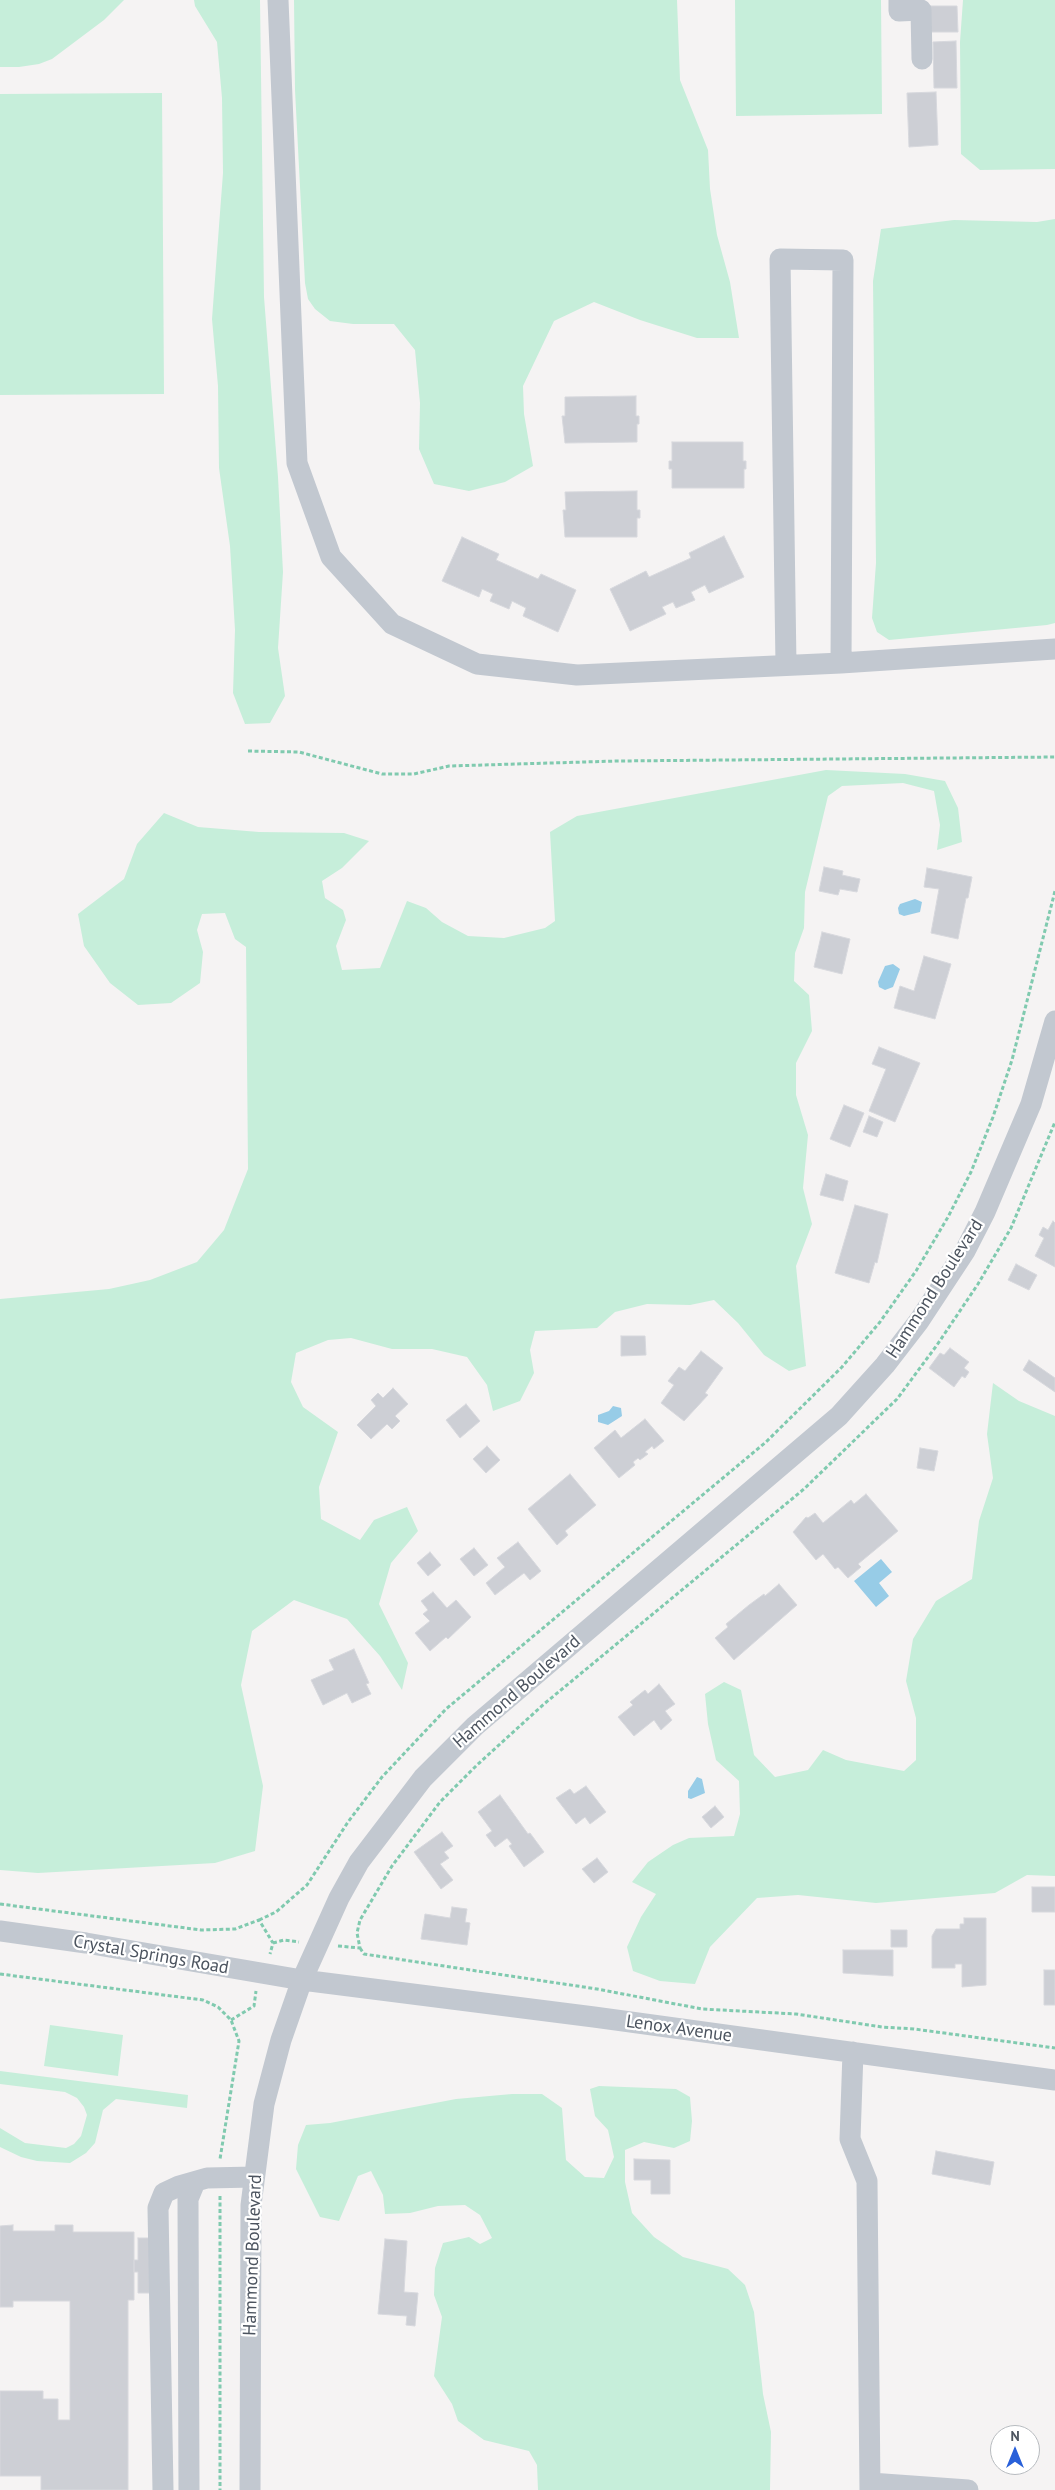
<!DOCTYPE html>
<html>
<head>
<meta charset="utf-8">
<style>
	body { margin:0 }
	#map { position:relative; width:1055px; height:2490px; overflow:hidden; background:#f5f3f3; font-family:"PT Sans",sans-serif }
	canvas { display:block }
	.north { position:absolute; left:990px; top:2425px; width:50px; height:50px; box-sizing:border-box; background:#fff; border:1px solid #b7bbbf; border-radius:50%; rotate:0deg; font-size:14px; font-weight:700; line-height:20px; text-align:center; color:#4c545f }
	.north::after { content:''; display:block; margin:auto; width:18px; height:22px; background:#2960d9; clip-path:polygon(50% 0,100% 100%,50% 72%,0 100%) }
</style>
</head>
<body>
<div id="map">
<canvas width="1055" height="2490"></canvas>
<div class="north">N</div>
</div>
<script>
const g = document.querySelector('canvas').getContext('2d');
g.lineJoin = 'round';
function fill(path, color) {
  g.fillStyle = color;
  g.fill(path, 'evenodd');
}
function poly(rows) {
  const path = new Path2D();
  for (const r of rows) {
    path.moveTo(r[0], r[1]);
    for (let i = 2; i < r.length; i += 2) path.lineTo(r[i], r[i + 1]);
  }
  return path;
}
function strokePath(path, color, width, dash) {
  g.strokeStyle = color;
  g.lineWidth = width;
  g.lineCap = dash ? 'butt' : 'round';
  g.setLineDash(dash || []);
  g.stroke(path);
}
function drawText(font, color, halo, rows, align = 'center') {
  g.font = font + ' "PT Sans",sans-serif';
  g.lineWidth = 4.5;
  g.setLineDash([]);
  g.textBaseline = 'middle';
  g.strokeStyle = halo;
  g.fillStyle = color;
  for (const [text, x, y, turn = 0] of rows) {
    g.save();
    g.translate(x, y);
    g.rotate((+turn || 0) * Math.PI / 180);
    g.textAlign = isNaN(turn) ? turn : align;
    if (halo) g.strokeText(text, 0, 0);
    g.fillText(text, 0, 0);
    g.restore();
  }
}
fill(poly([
	[0,0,124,0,104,20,52,59,39,64,19,67,0,67],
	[194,0,260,0,264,297,278,477,283,572,278,648,285,696,270,723,245,724,233,693,235,630,230,546,219,468,218,386,212,319,223,173,222,98,217,42,195,6],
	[294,0,677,0,680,80,708,150,710,189,717,235,730,282,739,338,697,338,640,320,594,302,554,321,523,386,524,414,533,466,505,482,469,491,434,484,419,449,420,403,415,350,394,324,353,324,330,321,315,309,308,299,305,283,295,90],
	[735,0,881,0,882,114,736,116],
	[963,0,1055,0,1055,169,980,170,961,154,960,42],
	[162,93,164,394,0,395,0,94],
	[1055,219,1055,623,1047,625,889,640,877,632,872,618,876,563,873,281,881,229,954,220,1037,222],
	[826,770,905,774,945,781,958,808,962,842,937,850,940,825,934,791,903,783,842,786,828,796,805,892,804,928,795,953,794,981,809,995,812,1031,796,1063,796,1095,808,1135,803,1188,812,1224,796,1266,806,1366,789,1371,764,1355,738,1323,714,1300,690,1305,647,1304,615,1312,597,1328,535,1331,530,1350,534,1373,520,1401,493,1411,487,1385,467,1357,432,1349,392,1349,351,1338,328,1340,296,1353,291,1382,303,1407,338,1432,319,1487,321,1519,360,1540,374,1520,407,1507,418,1531,391,1563,379,1604,408,1663,402,1690,380,1656,347,1619,294,1600,252,1631,241,1685,263,1786,255,1851,215,1863,38,1873,0,1870,0,1299,109,1289,150,1280,197,1262,224,1230,248,1169,246,947,235,939,225,913,202,914,197,930,203,952,200,983,171,1003,138,1005,110,983,84,946,78,914,124,879,137,844,164,813,198,827,259,832,344,833,369,841,342,868,322,881,325,898,343,910,346,920,336,946,342,970,380,968,407,901,426,908,442,922,468,936,504,938,545,928,555,921,550,832,577,816],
	[993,1383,1019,1401,1055,1416,1055,1876,1027,1875,995,1893,876,1903,798,1895,757,1898,710,1947,695,1984,660,1981,633,1971,627,1947,641,1917,656,1894,632,1882,648,1862,673,1845,689,1838,734,1836,740,1814,739,1781,716,1760,708,1724,705,1694,724,1682,741,1690,754,1755,775,1777,808,1770,823,1750,846,1760,904,1771,916,1760,916,1718,906,1681,913,1639,936,1601,972,1579,979,1521,993,1478,987,1434],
	[50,2025,123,2035,118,2076,44,2066],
	[0,2071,188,2095,187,2108,116,2099,103,2110,95,2143,86,2153,70,2163,37,2161,21,2157,0,2147,0,2128,25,2143,66,2148,74,2144,81,2136,87,2115,84,2107,77,2098,65,2092,0,2084],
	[599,2086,676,2089,690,2097,692,2121,690,2141,674,2148,644,2142,625,2150,625,2182,632,2213,654,2237,683,2257,728,2269,745,2285,754,2312,763,2394,771,2432,770,2490,538,2490,537,2465,529,2451,484,2440,458,2421,452,2404,434,2376,442,2317,434,2295,435,2268,443,2243,469,2237,480,2244,492,2238,480,2215,465,2205,438,2206,410,2213,385,2214,383,2195,371,2171,358,2176,339,2221,320,2217,296,2169,298,2145,306,2125,330,2123,456,2099,512,2094,542,2094,562,2108,566,2160,585,2177,604,2178,614,2157,608,2130,595,2116,590,2089]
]), '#c6eeda');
fill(poly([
	[915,899,922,902,920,912,904,916,899,914,898,908,900,904],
	[893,964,900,969,893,987,885,990,879,987,878,982,885,966],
	[613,1406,621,1408,622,1416,608,1425,598,1422,598,1415,609,1411],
	[881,1559,892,1572,879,1583,889,1596,876,1607,854,1581],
	[697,1777,702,1779,705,1793,691,1799,688,1798,688,1791]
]), '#97cce7');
const building = poly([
	[923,6,957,6,958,32,923,32,923,6],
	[956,41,957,88,934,88,933,42,956,41],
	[936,92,938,145,909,147,907,93,936,92],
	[636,396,636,416,639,416,639,424,637,424,637,442,565,443,562,416,565,416,565,397,636,396],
	[672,442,743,442,743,461,746,461,746,469,744,469,744,488,672,488,672,469,669,469,669,461,672,461,672,442],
	[637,491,637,510,640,510,640,518,637,518,637,537,565,537,563,510,566,510,565,492,637,491],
	[724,536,744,577,709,593,705,585,691,592,695,600,676,608,673,602,662,607,666,614,630,631,610,589,646,571,649,577,691,558,689,553,724,536],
	[462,537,499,554,496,560,538,579,541,574,576,590,558,632,523,616,526,608,512,601,509,609,490,601,493,594,482,589,479,597,442,581,462,537],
	[824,867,843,871,842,875,860,879,857,892,840,889,838,895,819,891,824,867],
	[927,868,972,877,968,898,966,898,958,939,931,933,939,889,924,887,927,868],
	[822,932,850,939,842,974,814,967,822,932],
	[924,956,951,964,935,1019,894,1008,900,986,914,991,924,956],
	[879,1047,920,1063,895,1122,869,1111,886,1069,872,1064,879,1047],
	[844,1105,864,1113,850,1147,830,1139,844,1105],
	[869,1116,883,1122,877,1137,863,1132,869,1116],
	[826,1174,848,1181,843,1201,820,1195,826,1174],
	[855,1205,888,1214,877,1263,875,1262,869,1283,835,1273,855,1205],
	[1053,1221,1055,1223,1055,1267,1035,1256,1044,1238,1039,1235,1043,1227,1048,1230,1053,1221],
	[1016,1264,1037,1275,1029,1290,1008,1280,1016,1264],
	[621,1336,645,1336,646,1355,621,1356,621,1336],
	[950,1348,969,1362,964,1368,969,1372,965,1378,962,1376,954,1387,929,1368,940,1353,944,1355,950,1348],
	[701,1351,723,1368,705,1393,708,1395,684,1421,661,1403,674,1385,668,1381,679,1367,685,1371,701,1351],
	[1029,1360,1055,1378,1055,1392,1023,1370,1029,1360],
	[393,1388,408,1404,395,1416,400,1421,392,1429,387,1424,371,1439,357,1425,376,1406,371,1400,378,1393,383,1398,393,1388],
	[466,1404,480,1421,460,1438,446,1420,466,1404],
	[645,1419,664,1441,654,1449,652,1446,645,1452,648,1454,640,1460,638,1458,633,1462,635,1465,619,1478,594,1448,615,1430,621,1438,645,1419],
	[487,1446,500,1460,486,1473,473,1459,487,1446],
	[920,1448,938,1451,934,1471,917,1468,920,1448],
	[570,1474,596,1505,565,1531,568,1535,557,1545,528,1509,570,1474],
	[866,1494,898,1531,858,1564,861,1567,848,1578,838,1567,835,1569,823,1554,816,1560,793,1532,806,1517,808,1518,815,1513,823,1523,851,1500,854,1504,866,1494],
	[518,1542,541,1571,530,1580,524,1573,495,1595,486,1583,505,1567,497,1558,518,1542],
	[474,1548,488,1565,474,1576,460,1559,474,1548],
	[430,1552,441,1565,428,1576,417,1563,430,1552],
	[779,1584,797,1605,734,1660,715,1638,728,1627,726,1624,749,1605,764,1594,765,1596,779,1584],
	[433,1592,447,1608,456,1600,471,1617,448,1639,446,1637,430,1651,415,1633,430,1621,423,1614,428,1610,421,1601,433,1592],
	[354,1649,369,1683,366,1684,371,1694,352,1703,347,1693,323,1705,311,1680,334,1670,329,1660,354,1649],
	[659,1684,675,1704,665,1711,672,1720,661,1730,654,1720,634,1736,618,1717,633,1705,630,1702,645,1690,648,1694,659,1684],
	[586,1786,606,1812,590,1824,585,1817,576,1824,556,1798,570,1789,574,1794,586,1786],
	[500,1795,528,1834,530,1833,544,1852,524,1867,509,1846,512,1844,507,1838,495,1847,486,1835,492,1831,478,1812,500,1795],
	[715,1806,724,1817,711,1828,702,1817,715,1806],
	[442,1832,453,1846,444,1852,449,1858,440,1864,453,1880,441,1889,414,1852,442,1832],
	[597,1858,608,1872,594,1883,582,1869,597,1858],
	[1032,1887,1055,1887,1055,1912,1032,1912,1032,1887],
	[452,1907,467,1909,465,1922,470,1923,467,1945,421,1939,425,1914,450,1918,452,1907],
	[964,1918,986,1918,986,1985,962,1987,962,1964,955,1964,955,1968,932,1968,932,1936,936,1929,960,1929,960,1924,964,1924,964,1918],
	[891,1930,907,1930,907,1947,891,1947,891,1930],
	[843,1950,893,1950,893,1976,843,1973,843,1950],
	[1044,1970,1055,1970,1055,2005,1044,2005,1044,1970],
	[936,2151,994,2162,990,2185,932,2174,936,2151],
	[634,2159,670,2160,670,2194,651,2194,651,2180,634,2180,634,2159],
	[13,2225,13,2231,55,2231,55,2225,73,2225,73,2232,134,2232,134,2300,128,2300,128,2490,41,2490,41,2476,0,2476,0,2391,43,2391,43,2399,58,2399,58,2420,70,2420,70,2301,13,2301,13,2307,0,2307,0,2226,13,2225],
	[138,2238,153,2238,152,2293,138,2293,138,2272,134,2272,134,2260,138,2260,138,2238],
	[385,2239,407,2241,404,2292,418,2293,415,2326,406,2325,407,2316,378,2314,385,2239]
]);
fill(building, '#cdcfd5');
strokePath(building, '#d7d8dd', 1);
strokePath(poly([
	[248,751,299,752,382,774,414,774,449,766,618,761,1055,757],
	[0,1904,201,1930,235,1929,259,1920,273,1943,270,1954],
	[259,1920,276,1912,307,1885,348,1822,382,1777,446,1709,766,1442,842,1367,880,1322,916,1271,948,1217,971,1172,993,1117,1012,1060,1055,891],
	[273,1943,284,1940,299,1942],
	[338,1946,360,1948,357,1933,360,1920,392,1866,440,1802,477,1765,544,1704,804,1489,897,1399,937,1345,978,1284,1011,1228,1055,1122],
	[360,1948,364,1954,597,1989,702,2009,796,2014,882,2027,914,2029,1055,2048],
	[0,1974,203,2000,218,2007,231,2020,239,2041,220,2159],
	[231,2020,254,2006,256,1991],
	[220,2196,220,2490]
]), '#80caaf', 3, [4, 2.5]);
strokePath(poly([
	[278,0,297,463,331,557,392,624,477,664,577,675,841,663,1055,649],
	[899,0,899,11,921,10,922,59],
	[786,665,780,259,843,260,841,663],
	[0,1931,86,1943,302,1980,594,2017,1055,2080],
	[853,2052,850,2139,867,2181,870,2490],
	[870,2483,968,2490],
	[163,2490,158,2208,164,2193,179,2186,207,2178,254,2177],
	[189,2490,188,2199,195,2182],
	[250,2490,251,2205,264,2104,281,2040,302,1980,339,1898,359,1862,423,1778,475,1726,839,1416,885,1365,919,1321,965,1251,985,1212,1031,1104,1055,1021]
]), '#c2c8d0', 21);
drawText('18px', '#4c545f', '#fff', [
	["Hammond Boulevard",935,1289,-57],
	["Hammond Boulevard",517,1692,-41],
	["Crystal Springs Road",151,1955,10],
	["Lenox Avenue",679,2029,8],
	["Hammond Boulevard",253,2255,-88]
]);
</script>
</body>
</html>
